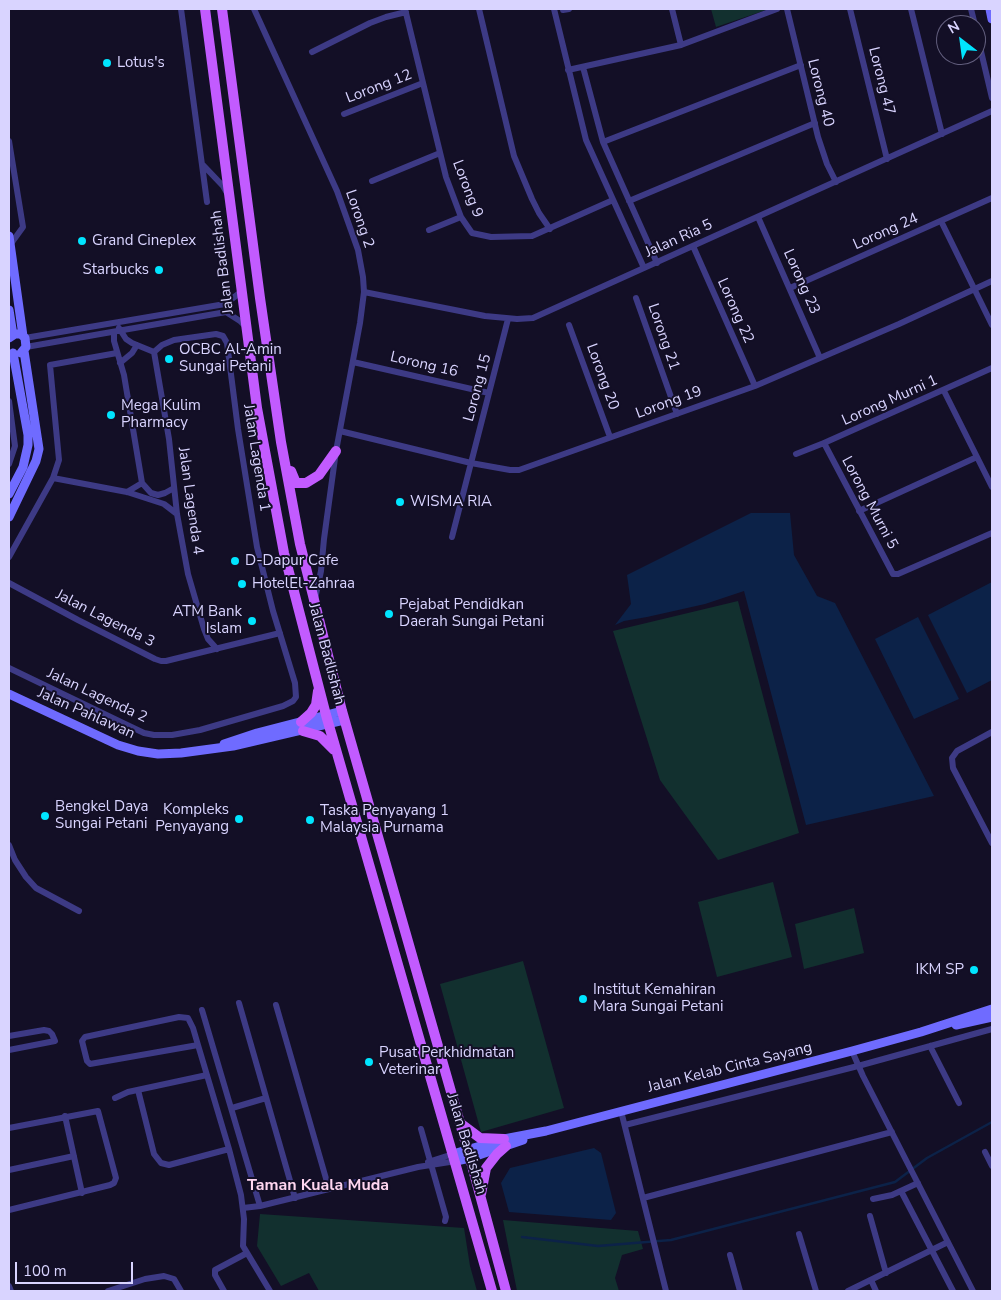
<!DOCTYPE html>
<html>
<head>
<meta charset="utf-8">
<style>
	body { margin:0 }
	#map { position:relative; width:1001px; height:1300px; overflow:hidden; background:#130f26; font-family:"Nunito Sans",sans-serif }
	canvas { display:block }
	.frame { position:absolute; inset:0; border:10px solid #d9d4ff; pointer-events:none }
	.north { position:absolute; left:936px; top:15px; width:50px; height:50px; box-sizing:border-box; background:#130f26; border:1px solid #625e7d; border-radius:50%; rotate:330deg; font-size:14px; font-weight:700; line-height:20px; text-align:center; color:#d9d4ff }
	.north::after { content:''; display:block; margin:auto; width:18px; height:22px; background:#00e5ff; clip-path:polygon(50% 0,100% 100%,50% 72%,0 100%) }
	.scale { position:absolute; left:15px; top:1262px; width:118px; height:22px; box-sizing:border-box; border:2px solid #d9d4ff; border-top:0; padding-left:6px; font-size:15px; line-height:18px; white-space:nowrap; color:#d9d4ff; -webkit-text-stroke:4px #130f26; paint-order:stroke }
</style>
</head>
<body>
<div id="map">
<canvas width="1001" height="1300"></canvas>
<div class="frame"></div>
<div class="north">N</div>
<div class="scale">100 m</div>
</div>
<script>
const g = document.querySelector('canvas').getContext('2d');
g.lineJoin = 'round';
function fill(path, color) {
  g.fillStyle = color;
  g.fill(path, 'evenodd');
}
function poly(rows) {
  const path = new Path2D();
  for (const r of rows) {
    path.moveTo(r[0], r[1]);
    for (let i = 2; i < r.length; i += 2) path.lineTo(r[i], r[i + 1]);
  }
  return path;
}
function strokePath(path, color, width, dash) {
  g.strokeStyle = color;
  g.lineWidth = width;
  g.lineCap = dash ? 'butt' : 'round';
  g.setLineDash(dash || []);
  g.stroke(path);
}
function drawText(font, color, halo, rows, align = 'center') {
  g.font = font + ' "Nunito Sans",sans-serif';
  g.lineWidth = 4;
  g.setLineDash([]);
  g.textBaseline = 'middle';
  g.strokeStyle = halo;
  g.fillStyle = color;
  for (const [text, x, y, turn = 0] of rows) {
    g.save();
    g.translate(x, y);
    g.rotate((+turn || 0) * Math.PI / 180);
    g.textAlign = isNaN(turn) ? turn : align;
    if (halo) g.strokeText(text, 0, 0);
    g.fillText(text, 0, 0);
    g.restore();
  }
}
fill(poly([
	[711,9,769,9,716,27],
	[738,601,799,833,718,860,660,780,613,631],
	[773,882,792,957,717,977,698,902],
	[854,908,864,953,804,969,795,924],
	[523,961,564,1108,481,1132,440,984],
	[260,1214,464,1228,470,1266,477,1291,319,1291,309,1273,281,1286,257,1246],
	[503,1220,638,1231,643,1249,622,1255,615,1278,619,1291,517,1291]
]), '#12302f');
fill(poly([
	[751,513,790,513,794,555,817,596,835,603,934,796,806,825,744,591,705,604,647,617,624,621,615,625,631,604,627,575],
	[992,582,992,680,967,693,928,615],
	[918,617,959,699,914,719,875,639],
	[594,1148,601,1153,616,1213,611,1220,509,1212,501,1183,510,1168]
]), '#0c2248');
strokePath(poly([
	[522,1237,598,1246,671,1240,895,1182,927,1158,992,1122]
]), '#0c2248', 2.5);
strokePath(poly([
	[181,9,207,202],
	[254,9,337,191,358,250,363,277,364,292,360,323,336,451,324,539,321,571,315,599],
	[405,9,446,177,461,217,472,233,491,237,532,236,613,200],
	[479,9,514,156,532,199,539,213,550,229],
	[554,9,586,140,644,268],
	[672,9,681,45],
	[787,9,818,137,827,164,836,182],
	[850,9,887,159],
	[911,9,942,134],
	[971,9,975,25],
	[563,10,569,9],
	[976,30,992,98],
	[312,52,370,23,386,17,406,12],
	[583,67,603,142,657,263],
	[568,70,681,45,777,9],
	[344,114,423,83],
	[9,141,23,227,10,245],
	[603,142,801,65],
	[203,165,223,186,227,193],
	[372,181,440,153],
	[629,201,815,123],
	[758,217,820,358],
	[941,221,992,325],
	[429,230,461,217],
	[693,246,755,386],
	[790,288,992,198],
	[364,292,485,316,517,319,533,318,992,111],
	[636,298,677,414],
	[569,325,610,437],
	[119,328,126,339,132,343,154,352],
	[114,332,114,341,124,375,142,483,151,493,158,495,165,493,174,488],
	[25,338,225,304,241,292],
	[26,347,226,312,240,321,246,327],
	[154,352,169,439,177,514,188,574,204,629,208,639,217,649],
	[353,362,489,393],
	[120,363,132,353,137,345],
	[944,391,992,487],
	[9,401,15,446,9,464],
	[340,431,471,463,510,470,519,470,755,386,899,324,992,281],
	[824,443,893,574,898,574,992,533],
	[796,454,824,443,992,368],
	[53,478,127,492,164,504,177,514],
	[127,492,142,483],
	[859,511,977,457],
	[452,537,508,319],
	[9,557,53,478,59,460,50,365,117,353],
	[9,583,78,620,155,659,161,661,166,661,280,633],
	[9,668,123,723,144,733,154,735,172,735,200,730,283,706,293,701,296,697,295,683,273,611,257,547,238,429,227,343,223,336,216,334,174,340,162,345,154,352],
	[992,732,957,751,952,758,953,768,992,843],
	[9,845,15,860,26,877,36,888,79,911],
	[239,1003,295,1198],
	[276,1005,329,1189],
	[202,1010,260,1206],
	[9,1036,44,1030,49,1031,52,1034,55,1041,9,1050],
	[198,1045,90,1064,87,1061,82,1041,85,1037,179,1017,188,1018,193,1028,198,1045,229,1149,241,1195,244,1219,243,1246,270,1291],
	[930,1046,959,1103],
	[852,1051,863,1076,973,1291],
	[138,1090,154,1154,161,1163,169,1165,229,1149],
	[115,1098,128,1092,207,1075],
	[232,1108,266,1098],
	[621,1111,666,1291],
	[65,1116,82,1193],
	[625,1125,858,1066,992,1029],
	[9,1128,98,1111,116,1178,114,1183,110,1185,9,1210],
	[421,1129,446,1217,445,1221],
	[985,1152,992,1166],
	[428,1162,453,1154],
	[9,1170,74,1156],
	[901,1191,953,1291],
	[643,1198,892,1132],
	[873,1199,892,1195,918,1183],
	[243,1208,260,1206,418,1167,456,1161],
	[870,1216,886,1273],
	[799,1234,816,1291],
	[730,1255,740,1291],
	[871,1280,876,1291],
	[9,1286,11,1291],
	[108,1291,145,1279,164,1276,174,1279,181,1291],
	[224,1291,215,1275,215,1270,247,1253],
	[848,1291,948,1242]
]), '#3d3a85', 6);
strokePath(poly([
	[990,9,992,19],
	[9,236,23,336],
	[9,310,13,335],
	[9,338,15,334,21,334,25,338,26,347,21,353],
	[9,494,23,467,28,445,28,435,13,353],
	[9,517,36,461,39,449,24,351],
	[9,694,118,745,138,751,158,754,181,753,233,746,344,720],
	[224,744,257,733,342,711],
	[956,1025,992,1017],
	[453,1154,504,1139,546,1131,852,1051,921,1032,992,1009],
	[456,1161,470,1158,523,1140]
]), '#6f6bff', 9);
strokePath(poly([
	[205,9,257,408,284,553,326,715,492,1291],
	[222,9,260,298,281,442,300,544,342,711,470,1158,506,1291],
	[291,471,296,483,306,483,319,475,336,451],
	[301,722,311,713,316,705,318,691],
	[303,731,320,736,334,750],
	[460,1123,480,1138,504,1139],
	[481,1194,486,1168,497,1154,506,1146]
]), '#c25bff', 10);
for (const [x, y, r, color] of [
	[107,63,5,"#00e5ff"],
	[82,241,5,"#00e5ff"],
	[159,270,5,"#00e5ff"],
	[169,359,5,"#00e5ff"],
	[111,415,5,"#00e5ff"],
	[400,502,5,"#00e5ff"],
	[235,561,5,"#00e5ff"],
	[242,584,5,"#00e5ff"],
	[389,614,5,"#00e5ff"],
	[252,621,5,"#00e5ff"],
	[45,816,5,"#00e5ff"],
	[239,819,5,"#00e5ff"],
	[310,820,5,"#00e5ff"],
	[974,970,5,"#00e5ff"],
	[583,999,5,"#00e5ff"],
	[369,1062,5,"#00e5ff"]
]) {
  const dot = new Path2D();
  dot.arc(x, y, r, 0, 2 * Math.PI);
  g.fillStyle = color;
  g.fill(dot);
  strokePath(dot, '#130f26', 2);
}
drawText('15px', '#d9d4ff', '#130f26', [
	["Lotus's",117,63],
	["Grand Cineplex",92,241],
	["Starbucks",149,270,"right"],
	["OCBC Al-Amin",179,350],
	["Sungai Petani",179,367],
	["Mega Kulim",121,406],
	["Pharmacy",121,423],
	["WISMA RIA",410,502],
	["D-Dapur Cafe",245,561],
	["HotelEl-Zahraa",252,584],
	["Pejabat Pendidkan",399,605],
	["Daerah Sungai Petani",399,622],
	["ATM Bank",242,612,"right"],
	["Islam",242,629,"right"],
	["Bengkel Daya",55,807],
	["Sungai Petani",55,824],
	["Kompleks",229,810,"right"],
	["Penyayang",229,827,"right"],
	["Taska Penyayang 1",320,811],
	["Malaysia Purnama",320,828],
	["IKM SP",964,970,"right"],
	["Institut Kemahiran",593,990],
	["Mara Sungai Petani",593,1007],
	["Pusat Perkhidmatan",379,1053],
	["Veterinar",379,1070]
], 'left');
drawText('15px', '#d9d4ff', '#130f26', [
	["Lorong 47",881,81,76],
	["Lorong 12",379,87,-21],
	["Lorong 40",820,93,76],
	["Lorong 9",467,189,69],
	["Lorong 2",359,219,71],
	["Lorong 24",886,232,-24],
	["Jalan Ria 5",679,239,-24],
	["Jalan Badlishah",223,262,-97],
	["Lorong 23",801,282,66],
	["Lorong 22",735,311,66],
	["Lorong 21",663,337,71],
	["Lorong 16",424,365,13],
	["Lorong 20",602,377,70],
	["Lorong 15",478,388,-75],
	["Lorong Murni 1",890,401,-24],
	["Lorong 19",669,403,-20],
	["Jalan Lagenda 1",256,458,81],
	["Jalan Lagenda 4",190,501,82],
	["Lorong Murni 5",869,503,62],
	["Jalan Lagenda 3",105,619,27],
	["Jalan Badlishah",326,654,75],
	["Jalan Lagenda 2",97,696,25],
	["Jalan Pahlawan",86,714,24],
	["Jalan Kelab Cinta Sayang",730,1068,-14],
	["Jalan Badlishah",466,1144,73]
]);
drawText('bold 16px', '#ffd6f0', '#130f26', [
	["Taman Kuala Muda",318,1186]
]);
</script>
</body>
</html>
